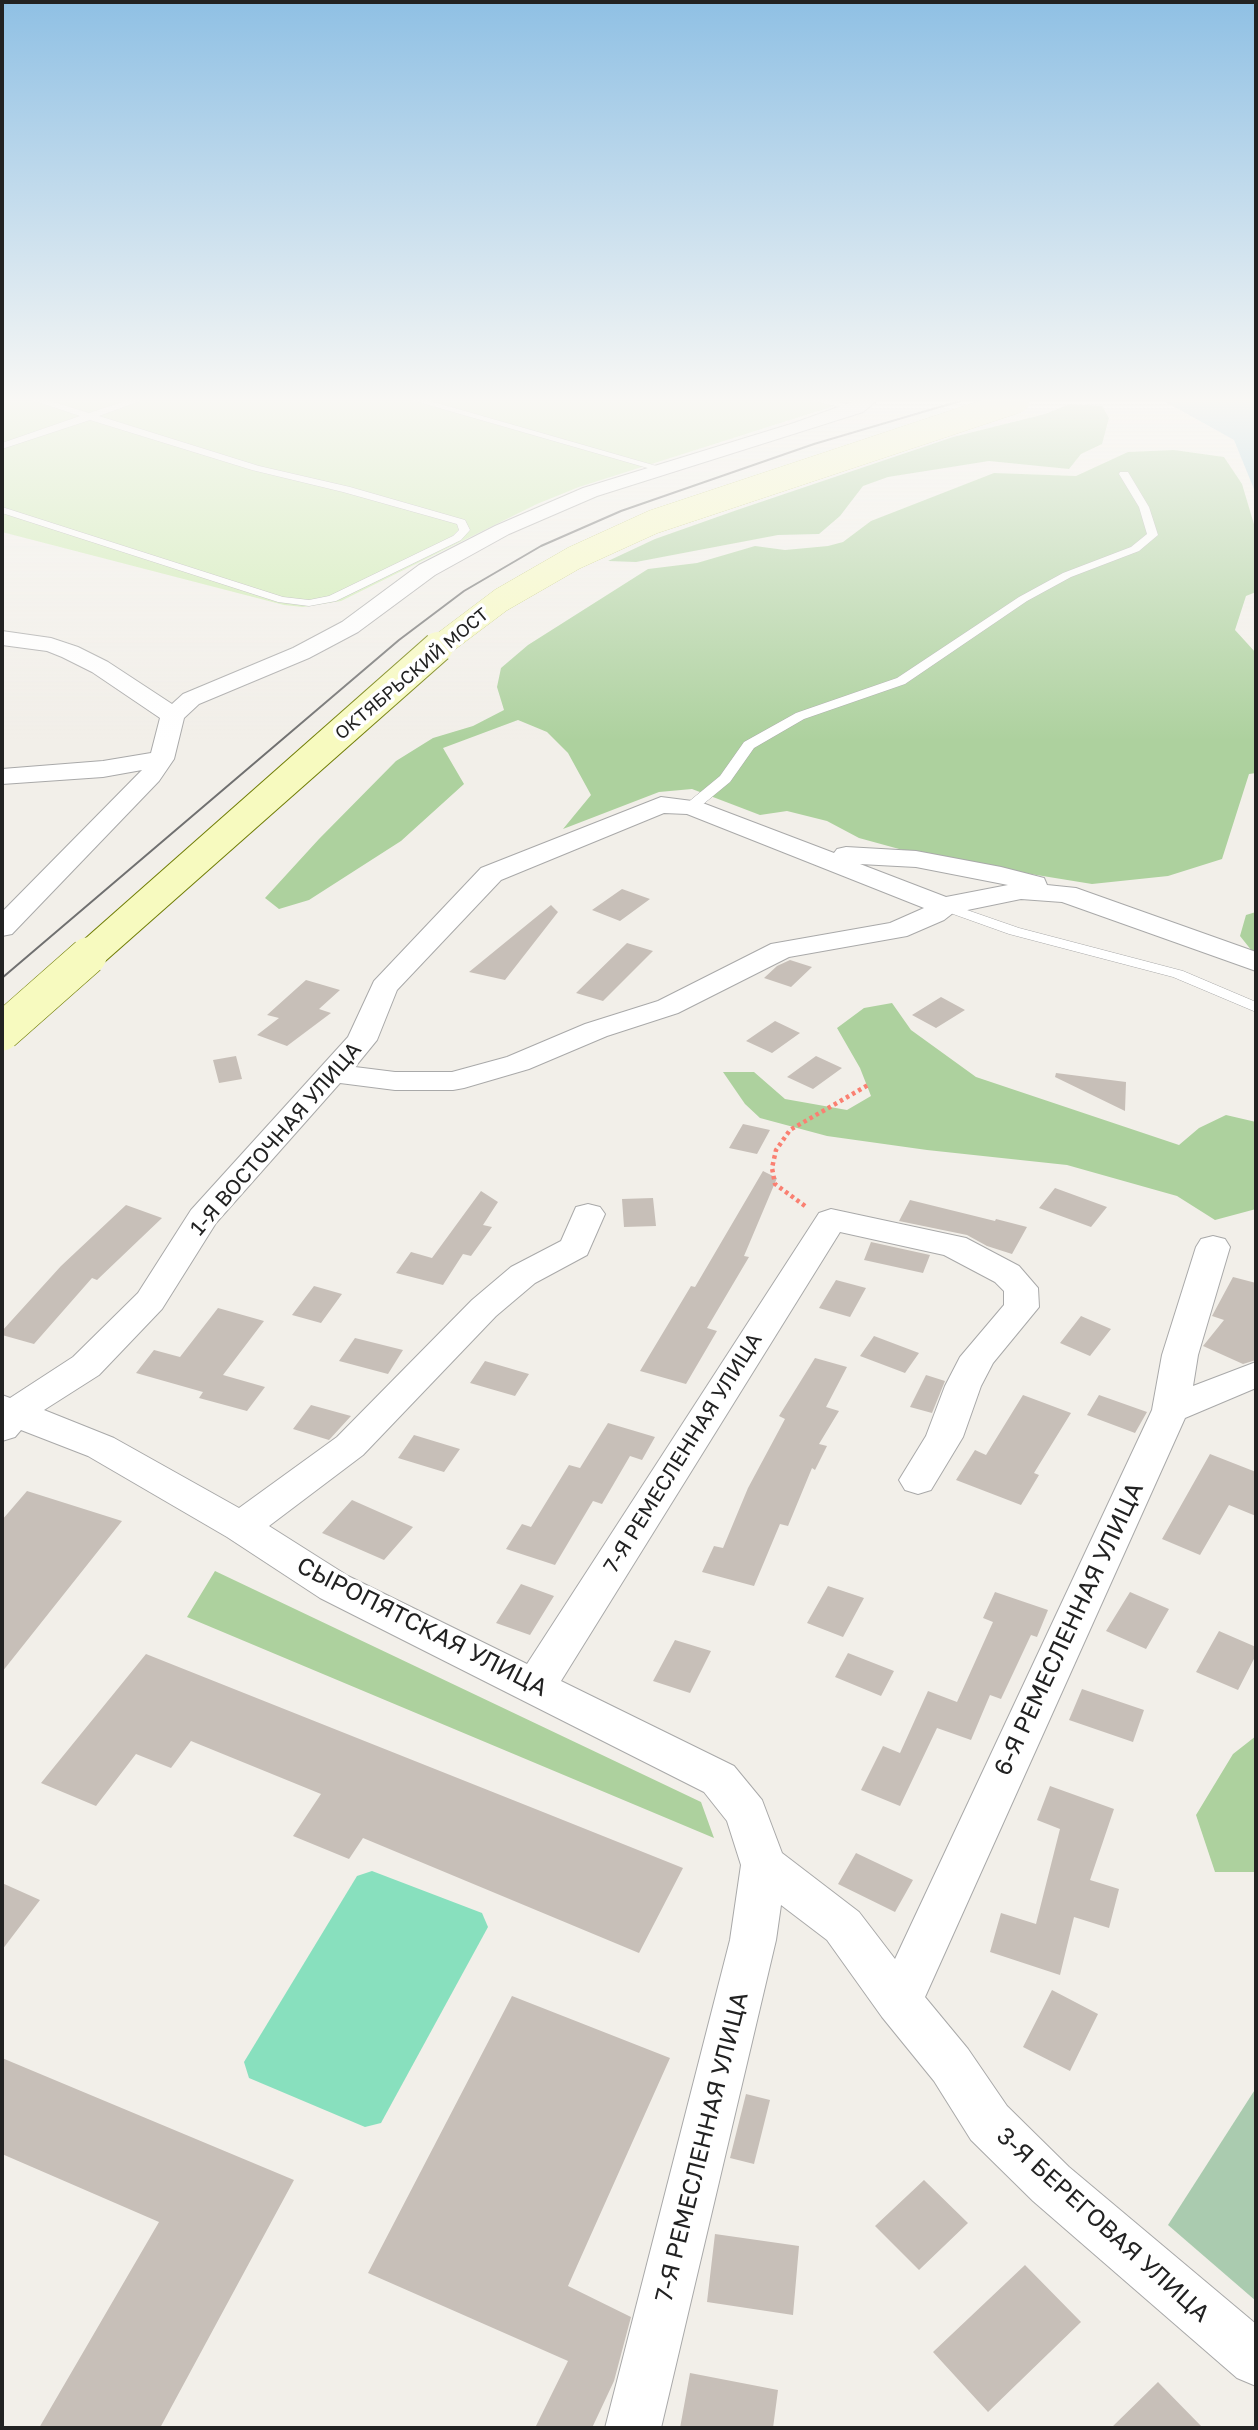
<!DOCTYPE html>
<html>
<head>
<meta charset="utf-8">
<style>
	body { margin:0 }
	#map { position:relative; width:1258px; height:2430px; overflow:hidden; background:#f2efe9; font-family:"Golos Text",sans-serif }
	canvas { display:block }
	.frame { position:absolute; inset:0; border:4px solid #222; pointer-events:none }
</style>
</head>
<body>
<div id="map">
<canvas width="1258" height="2430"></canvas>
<div class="frame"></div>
</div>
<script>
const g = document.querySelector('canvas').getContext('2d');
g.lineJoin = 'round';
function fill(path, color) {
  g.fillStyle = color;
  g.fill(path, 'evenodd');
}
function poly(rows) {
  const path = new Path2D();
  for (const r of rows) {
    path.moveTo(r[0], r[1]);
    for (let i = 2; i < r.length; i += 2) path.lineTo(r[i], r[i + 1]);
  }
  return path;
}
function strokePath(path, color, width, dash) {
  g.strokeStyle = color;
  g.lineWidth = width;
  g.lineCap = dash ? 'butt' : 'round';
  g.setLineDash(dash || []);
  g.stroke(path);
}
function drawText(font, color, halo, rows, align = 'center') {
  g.font = font + ' "Golos Text",sans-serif';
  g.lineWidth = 7;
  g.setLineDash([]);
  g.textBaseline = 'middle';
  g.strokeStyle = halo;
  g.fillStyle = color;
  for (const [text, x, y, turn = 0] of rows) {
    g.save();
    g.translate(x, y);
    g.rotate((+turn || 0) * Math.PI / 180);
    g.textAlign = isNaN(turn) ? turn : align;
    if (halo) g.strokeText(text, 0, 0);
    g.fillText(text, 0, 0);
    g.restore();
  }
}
fill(poly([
	[2,401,850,401,579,487,537,504,341,601,303,607,284,605,2,532]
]), '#cdebb0');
fill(poly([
	[1070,404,1102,406,1109,418,1102,444,1081,454,1069,469,989,461,888,477,863,486,840,516,819,534,778,535,636,562,608,561,655,539,737,510,953,437,1045,414],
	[1174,450,1224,457,1242,484,1256,531,1256,592,1246,596,1235,630,1256,653,1256,773,1249,774,1222,859,1168,876,1092,884,932,858,859,838,827,821,787,811,760,815,692,789,659,792,563,829,591,795,568,753,547,732,518,720,443,748,464,784,401,841,309,900,279,909,265,898,319,839,396,761,433,738,473,726,504,710,497,687,501,668,528,645,648,569,697,563,755,546,785,550,828,546,843,542,871,521,994,473,1076,476,1128,452],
	[1256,912,1256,956,1240,936,1246,915],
	[892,1003,911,1030,976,1077,1179,1145,1199,1128,1226,1115,1256,1122,1256,1209,1215,1220,1177,1196,1067,1165,927,1150,827,1136,760,1118,745,1104,723,1072,754,1072,785,1099,847,1110,871,1096,860,1068,837,1028,864,1008],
	[215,1571,701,1802,714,1838,187,1617],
	[1256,1736,1256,1872,1215,1872,1196,1815,1233,1754]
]), '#add19e');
fill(poly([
	[1256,2088,1256,2301,1168,2225]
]), '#aacbaf');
fill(poly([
	[372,1871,482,1913,488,1927,381,2123,365,2127,249,2078,244,2062,357,1876]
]), '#88e0be');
fill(poly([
	[1164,401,1256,401,1256,494,1234,440]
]), '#aad3df');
fill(poly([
	[622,889,650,899,620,921,592,910],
	[551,905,558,912,505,980,469,972],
	[627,943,653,951,603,1001,576,993],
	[790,960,812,967,791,987,764,978,777,966],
	[306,980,340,990,319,1009,331,1013,287,1046,257,1035,279,1018,267,1015],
	[941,997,965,1010,936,1028,912,1015],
	[775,1021,800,1033,772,1053,746,1041],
	[236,1056,242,1079,219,1083,213,1060],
	[816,1056,842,1068,813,1089,787,1077],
	[1056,1073,1126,1082,1125,1111,1055,1077],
	[743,1124,770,1130,757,1154,729,1148],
	[763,1171,777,1178,744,1256,749,1257,707,1328,717,1331,686,1384,640,1371,691,1286,695,1287],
	[1055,1188,1107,1207,1091,1227,1039,1208],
	[481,1191,498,1202,483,1225,492,1227,471,1256,463,1254,443,1285,396,1273,411,1252,432,1258],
	[653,1198,656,1226,624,1227,622,1199],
	[910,1200,995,1221,996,1219,1027,1227,1012,1254,987,1246,967,1235,899,1221],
	[126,1205,162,1218,97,1280,92,1278,34,1344,2,1335,2,1331,61,1266],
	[871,1242,930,1255,923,1273,864,1260],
	[1233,1277,1256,1283,1256,1360,1243,1364,1203,1346,1224,1320,1212,1316],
	[836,1280,866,1288,850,1317,819,1308],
	[314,1286,342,1294,321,1323,292,1315],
	[218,1308,264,1321,223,1375,265,1387,247,1411,199,1398,203,1392,136,1373,154,1350,180,1357],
	[1081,1316,1111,1329,1090,1356,1060,1343],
	[874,1336,919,1353,905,1373,860,1356],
	[355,1338,403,1350,388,1374,339,1361],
	[815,1358,847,1367,826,1407,839,1411,819,1444,827,1446,815,1470,812,1468,788,1526,780,1524,754,1586,702,1572,714,1546,723,1548,748,1488,785,1419,779,1416],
	[485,1361,529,1374,515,1396,470,1383],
	[926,1375,945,1381,932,1413,910,1407],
	[1023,1395,1071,1413,1034,1473,1039,1475,1021,1505,956,1480,975,1450,986,1455],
	[1099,1395,1147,1412,1135,1433,1087,1415],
	[311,1405,351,1416,329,1440,293,1429],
	[608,1423,655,1437,642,1460,630,1456,602,1504,593,1501,555,1565,506,1549,522,1524,531,1527,569,1465,580,1468],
	[414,1435,460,1449,444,1472,398,1458],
	[1210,1454,1256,1472,1256,1516,1229,1505,1200,1555,1162,1539],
	[27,1491,122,1521,2,1672,2,1520],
	[352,1500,413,1527,384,1560,322,1533],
	[521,1584,554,1596,530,1635,496,1623],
	[828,1586,864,1598,843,1637,807,1623],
	[995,1592,1048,1610,1037,1637,1031,1635,1001,1699,990,1695,971,1740,937,1728,900,1806,861,1790,883,1746,900,1753,928,1691,957,1702,993,1622,983,1618],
	[1130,1592,1169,1609,1146,1649,1106,1631],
	[1219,1631,1256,1647,1256,1655,1238,1690,1196,1672],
	[675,1640,711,1651,690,1693,653,1681],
	[848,1653,894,1671,881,1696,835,1677],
	[146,1654,543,1812,683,1868,639,1953,363,1838,349,1859,293,1836,321,1794,191,1741,171,1768,136,1754,96,1806,41,1783],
	[1082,1689,1144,1710,1133,1742,1069,1720],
	[1050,1786,1114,1809,1090,1880,1119,1889,1109,1928,1074,1917,1060,1975,990,1952,1001,1913,1036,1924,1060,1829,1037,1820],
	[856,1853,913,1880,895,1912,838,1884],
	[2,1883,40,1900,2,1950],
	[1052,1990,1098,2014,1070,2071,1023,2047],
	[512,1996,670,2058,568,2286,631,2317,614,2381,592,2428,535,2428,568,2361,368,2273],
	[2,2058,294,2180,160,2428,39,2428,159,2222,2,2154],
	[746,2094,770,2100,754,2164,730,2158],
	[924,2180,968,2223,919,2270,875,2226],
	[715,2234,799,2246,793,2315,707,2302],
	[1025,2265,1081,2322,988,2412,933,2352],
	[690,2373,778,2390,773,2428,680,2428],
	[1158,2382,1203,2428,1111,2428]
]), '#c7bfb8');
const lane = poly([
	[35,401,50,401,89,413,126,401,140,401,99,416,259,466,350,487,465,520,470,530,461,540,336,601,309,606,278,602,2,513,2,507,283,597,309,600,329,596,453,536,459,530,457,524,343,492,252,470,90,420,2,449,2,443,80,416,35,401],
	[415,401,430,401,667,469,658,471,415,401],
	[814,401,834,401,862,408,857,411,814,401],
	[1120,472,1128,472,1149,507,1158,535,1139,551,1071,577,1027,601,905,684,804,719,754,748,730,782,696,810,686,810,686,804,720,776,744,742,796,713,897,678,1019,597,1063,573,1131,547,1147,534,1139,507,1119,474,1120,472],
	[944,902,1019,928,1183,971,1256,1002,1256,1012,1173,977,1009,934,939,909,937,906,944,902]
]);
const street = poly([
	[855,401,876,401,863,412,597,496,509,534,435,575,358,632,309,658,199,704,184,718,174,759,159,781,12,934,2,936,2,912,142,770,103,777,2,784,2,769,103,761,151,753,160,718,92,672,62,657,47,651,2,645,2,631,51,638,78,647,108,662,172,704,183,694,293,648,342,622,419,565,495,526,583,488,794,423,855,401],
	[661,797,700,802,834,853,837,849,846,847,916,851,1001,867,1044,878,1047,885,1076,888,1256,952,1256,971,1062,902,1021,899,953,913,944,920,907,936,789,957,678,1013,607,1036,529,1069,464,1088,453,1090,395,1090,340,1083,216,1223,162,1309,99,1375,44,1410,114,1438,239,1508,337,1437,472,1300,511,1267,561,1241,576,1207,588,1204,600,1207,605,1214,587,1255,535,1283,496,1316,363,1455,269,1526,348,1576,527,1664,819,1213,831,1209,966,1238,1019,1266,1038,1288,1039,1307,993,1363,981,1386,963,1437,931,1490,918,1494,905,1490,899,1480,926,1436,945,1386,960,1357,1004,1305,1004,1291,995,1282,944,1255,840,1232,561,1681,734,1766,762,1800,782,1853,859,1912,895,1959,1152,1410,1162,1355,1196,1247,1201,1239,1213,1236,1225,1239,1230,1247,1198,1355,1193,1386,1256,1362,1256,1388,1185,1418,925,1997,968,2049,1007,2106,1069,2167,1256,2324,1256,2386,1237,2378,1033,2201,971,2140,934,2081,882,2017,827,1940,781,1905,776,1940,661,2428,605,2428,730,1940,741,1865,727,1821,704,1792,320,1598,227,1537,88,1456,21,1430,15,1437,2,1441,2,1395,10,1398,73,1357,138,1293,191,1210,348,1037,374,981,481,868,661,797],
	[664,813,687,814,924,908,890,923,771,944,658,1001,585,1024,507,1057,452,1072,395,1072,355,1067,377,1040,397,990,501,880,664,813],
	[860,864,916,867,1008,885,946,897,860,864]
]);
strokePath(lane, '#a9a9a9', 1);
strokePath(street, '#a9a9a9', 2);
strokePath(poly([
	[805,1206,775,1184,772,1168,776,1150,790,1130,868,1085]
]), '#fa8072', 4.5, [3.5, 3.5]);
fill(lane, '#fff');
fill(street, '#fff');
strokePath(poly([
	[2,978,399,640,464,591,541,546,621,511,814,444,960,401]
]), '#707070', 2);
const secondaryBridgeFar2 = poly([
	[436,649,501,600,574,558,653,522,1017,401]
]);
const secondaryBridgeFar1 = poly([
	[86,958,438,647]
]);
const secondaryBridge = poly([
	[2,1032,88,956]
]);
strokePath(secondaryBridgeFar2, '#707d05', 24, []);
strokePath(secondaryBridgeFar1, '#707d05', 32, []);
strokePath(secondaryBridge, '#707d05', 38, []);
strokePath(secondaryBridgeFar2, '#f7fabf', 24);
strokePath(secondaryBridgeFar1, '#f7fabf', 30);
strokePath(secondaryBridge, '#f7fabf', 37);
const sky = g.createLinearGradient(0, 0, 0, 741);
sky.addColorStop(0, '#8fc0e4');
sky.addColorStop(0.54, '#f9f8f5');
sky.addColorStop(1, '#f9f8f500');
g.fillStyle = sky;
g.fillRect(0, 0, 1258, 741);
drawText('18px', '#222', '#fff', [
	["ОКТЯБРЬСКИЙ МОСТ",412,674,-40]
]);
drawText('21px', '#222', '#fff', [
	["1-Я ВОСТОЧНАЯ УЛИЦА",276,1139,-49],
	["7-Я РЕМЕСЛЕННАЯ УЛИЦА",683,1453,-58]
]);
drawText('24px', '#222', '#fff', [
	["СЫРОПЯТСКАЯ УЛИЦА",422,1627,27],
	["6-Я РЕМЕСЛЕННАЯ УЛИЦА",1069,1629,-65],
	["7-Я РЕМЕСЛЕННАЯ УЛИЦА",702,2147,-76],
	["3-Я БЕРЕГОВАЯ УЛИЦА",1103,2225,42]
]);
</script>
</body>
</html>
